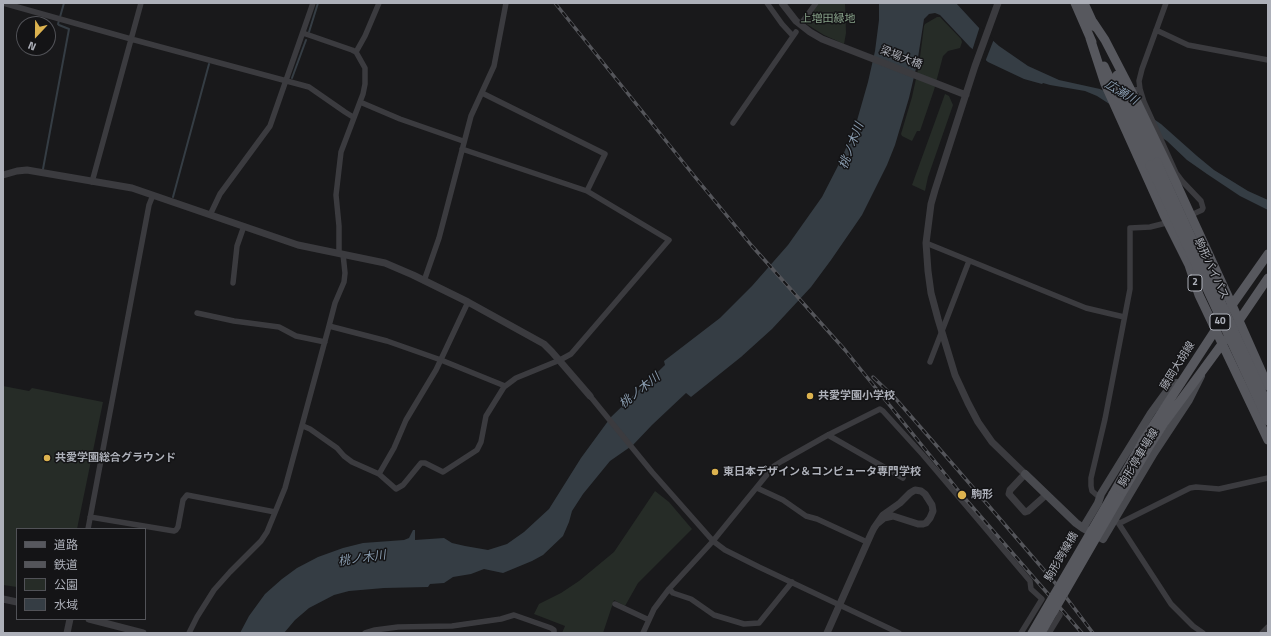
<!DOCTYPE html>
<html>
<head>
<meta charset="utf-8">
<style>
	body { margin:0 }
	#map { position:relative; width:1271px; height:636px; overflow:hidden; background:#19191b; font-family:"Titillium Web","Noto Sans JP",sans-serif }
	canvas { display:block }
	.frame { position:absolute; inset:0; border:4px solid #adb0b9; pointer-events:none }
	.legend { position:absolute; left:16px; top:528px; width:130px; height:92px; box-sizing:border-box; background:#141416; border:1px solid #515257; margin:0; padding:5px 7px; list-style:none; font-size:12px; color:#adb0b9 }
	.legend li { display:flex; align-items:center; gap:8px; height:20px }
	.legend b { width:20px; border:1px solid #515257 }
	.north { position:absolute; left:16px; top:16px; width:40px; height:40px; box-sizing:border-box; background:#141416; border:1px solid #515257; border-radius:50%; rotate:202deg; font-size:11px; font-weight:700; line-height:16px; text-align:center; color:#adb0b9 }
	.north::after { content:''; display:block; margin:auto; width:14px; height:18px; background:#ddb34f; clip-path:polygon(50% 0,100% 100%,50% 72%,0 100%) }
</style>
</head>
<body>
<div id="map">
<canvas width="1271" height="636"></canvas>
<div class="frame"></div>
<ul class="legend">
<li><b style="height:5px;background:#57585e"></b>道路</li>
<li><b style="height:5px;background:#54555a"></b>鉄道</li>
<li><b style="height:11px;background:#262c27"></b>公園</li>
<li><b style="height:11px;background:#353d44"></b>水域</li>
</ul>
<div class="north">N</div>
</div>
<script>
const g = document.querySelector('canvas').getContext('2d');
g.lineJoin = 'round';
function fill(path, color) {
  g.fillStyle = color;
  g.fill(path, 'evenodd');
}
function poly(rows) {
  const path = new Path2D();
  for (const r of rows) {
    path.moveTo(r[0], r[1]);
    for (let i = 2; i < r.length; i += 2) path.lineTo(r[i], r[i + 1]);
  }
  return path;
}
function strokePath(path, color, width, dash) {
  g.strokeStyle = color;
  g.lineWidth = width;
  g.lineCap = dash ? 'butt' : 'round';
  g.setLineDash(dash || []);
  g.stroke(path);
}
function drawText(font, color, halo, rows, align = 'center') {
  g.font = font + ' "Titillium Web","Noto Sans JP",sans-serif';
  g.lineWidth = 3;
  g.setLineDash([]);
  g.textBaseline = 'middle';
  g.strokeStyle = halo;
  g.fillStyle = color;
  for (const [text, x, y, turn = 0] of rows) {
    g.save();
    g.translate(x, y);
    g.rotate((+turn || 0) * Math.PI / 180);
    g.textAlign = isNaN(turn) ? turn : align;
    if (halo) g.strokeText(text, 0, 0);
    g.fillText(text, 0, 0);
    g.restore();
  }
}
fill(poly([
	[818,3,845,3,846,33,844,44,824,35,805,23],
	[937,17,940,17,961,39,962,42,960,48,948,51,943,56,934,90,920,131,917,131,912,141,902,136,901,134,912,97,919,65,924,26,925,24],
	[945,94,949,96,953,105,928,177,925,191,912,185],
	[3,386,29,391,32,388,103,402,77,529,17,529,17,587,3,585],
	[655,491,669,502,692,529,638,583,625,606,614,600,603,633,562,633,565,626,534,614,539,604,561,593,579,581,614,552]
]), '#262c27');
fill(poly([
	[879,3,956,3,980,29,999,46,1028,66,1059,80,1100,89,1133,105,1161,124,1197,156,1214,170,1248,191,1268,200,1268,210,1240,196,1207,174,1187,160,1167,141,1097,96,1085,91,1050,85,1043,83,1042,84,1024,79,988,62,970,47,940,15,935,13,929,14,924,19,917,64,909,98,895,145,887,165,862,215,831,260,811,287,772,329,741,357,691,397,686,393,652,425,633,445,610,461,583,494,572,511,569,522,563,536,543,555,532,561,503,573,484,569,471,574,453,577,444,583,430,584,428,587,384,588,349,591,334,595,309,608,295,620,284,633,240,633,249,616,265,594,282,579,297,568,318,557,343,548,363,543,404,540,409,538,413,530,415,530,415,540,444,538,452,543,465,546,488,550,507,544,524,532,549,509,581,458,611,417,665,365,664,361,720,318,752,286,788,245,822,197,841,160,856,124,868,82,875,51,879,20]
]), '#353d44');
fill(poly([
	[980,26,994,39,985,62,972,51]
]), '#19191b');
strokePath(poly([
	[309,32,318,3],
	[292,78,306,40],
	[43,169,69,29,59,25,58,24,64,3],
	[173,197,209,64]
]), '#353d44', 2);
strokePath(poly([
	[3,3,131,39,309,87,345,112,353,117],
	[767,3,782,24,793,36],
	[803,21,816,3],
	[1156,30,1188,45,1268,60],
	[303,33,352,50,356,52,365,68,365,84,363,94,341,152,336,195,339,226,339,253],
	[356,52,365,36,379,3],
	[1140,89,1139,81,1142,69,1166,3],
	[1131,91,1140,89,1144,102,1176,173,1182,181,1201,201,1203,208,1202,210,1189,216],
	[482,93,605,154,587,191],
	[360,102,400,119,463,141],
	[733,123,796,32],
	[92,182,141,3],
	[210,215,220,194,270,126,313,3],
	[926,243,1086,308,1124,317],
	[424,281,439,238,471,116,494,66,506,3],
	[233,283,237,246,244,226],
	[197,313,234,321,279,327,296,336,325,342],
	[329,326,387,341,441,360,505,386],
	[930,362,969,261],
	[590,396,652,472,713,541,725,550,759,567,899,633],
	[303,426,310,429,337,448,344,456,352,462,379,474,396,489,403,485,421,463,425,463,443,472,477,450,481,442,486,416,504,387,516,378,560,360,571,354,669,240,587,191,462,149],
	[828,435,903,478],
	[379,474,394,448,406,420,436,370,468,302],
	[757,488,783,500,806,516,817,519,867,542],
	[1099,497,1092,491,1091,486,1091,478,1105,419,1130,289,1130,228,1150,227,1170,222],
	[90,517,174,531,176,530,178,527,183,500,187,495,275,512],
	[1117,521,1171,604,1193,626,1203,633],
	[1120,523,1190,488,1196,487,1219,489,1268,478],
	[88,529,149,205,153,195],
	[669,589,673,593,691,599,714,615,744,624,759,623,792,582],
	[615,604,649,620],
	[189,633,197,617,214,590,230,572,261,541,267,532,285,488,329,326,335,303,344,282,345,273,343,254],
	[365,633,375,630,398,627,452,626,501,619,514,615,551,628,554,630,554,633],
	[643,633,654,609,669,589,713,541,774,466,782,461,828,435,880,409,883,411,923,455,1030,581,1031,589,1042,599,1021,633],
	[1049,633,1060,615,1054,609],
	[1262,633,1268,627]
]), '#3b3b3f', 5.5);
strokePath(poly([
	[782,3,796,21,810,32,822,39,966,95],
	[998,3,975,66,935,190,931,204,926,243,928,271,931,293,938,319,955,375,968,403,978,422,992,442,1025,474,1010,490,1009,494,1025,512,1028,511,1046,495],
	[3,175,17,171,27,170,132,188,298,245,385,263,413,275,468,302,544,344,552,352,590,396],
	[3,599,17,602],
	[89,619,143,633],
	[67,633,70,619],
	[827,633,871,534,874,528,883,515,900,503,910,493,915,490,921,491,925,494,932,505,933,511,930,518,926,523,923,524,918,524,893,516,884,518,878,523]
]), '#3b3b3f', 7);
strokePath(poly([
	[1025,474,1076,523,1083,528,1103,539,1154,453,1189,400,1201,376],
	[1083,528,1098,503,1101,494,1151,413,1170,387,1176,383,1181,383]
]), '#494a4f', 8);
strokePath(poly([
	[1075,3,1092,42],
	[1084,3,1095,27],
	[1093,22,1105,40,1135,98,1176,183,1232,305,1268,386],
	[1090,38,1105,84,1164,215,1189,265,1199,295,1268,440],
	[1104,66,1150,165],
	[1117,75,1157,162],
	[1230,308,1268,254],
	[1236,325,1268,278],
	[1113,494,1143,441,1218,326],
	[1119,498,1150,445,1164,423,1225,340]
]), '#57585e', 9);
const rail = poly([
	[555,3,695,177,752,246,845,350,962,495,1082,633],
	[873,377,895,398,957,469,1056,584,1093,633]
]);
strokePath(rail, '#54555a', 3.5);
strokePath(rail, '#141416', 2, [6]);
strokePath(poly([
	[1157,162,1268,405],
	[1150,165,1268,421],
	[1032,633,1113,494],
	[1041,633,1119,498]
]), '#57585e', 9);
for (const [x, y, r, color] of [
	[810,396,4,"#ddb34f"],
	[47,458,4,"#ddb34f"],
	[715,472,4,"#ddb34f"],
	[962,495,5,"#ddb34f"]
]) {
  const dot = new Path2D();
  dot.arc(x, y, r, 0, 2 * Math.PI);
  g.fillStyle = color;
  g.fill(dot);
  strokePath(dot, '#141416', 1.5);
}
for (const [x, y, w] of [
	[1195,283,14],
	[1220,322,20]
]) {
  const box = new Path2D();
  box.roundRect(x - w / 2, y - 8, w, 16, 3);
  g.fillStyle = '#141416';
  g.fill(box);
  strokePath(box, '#adb0b9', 1);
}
drawText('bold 10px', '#adb0b9', null, [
	["2",1195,283],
	["40",1220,322]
]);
drawText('11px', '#87a189', '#141416', [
	["上増田緑地",828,19]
]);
drawText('11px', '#adb0b9', '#141416', [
	["梁場大橋",901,58,21],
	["駒形バイパス",1211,269,65],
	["藤岡大胡線",1178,366,-58],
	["駒形停車場線",1139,458,-59],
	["駒形跨線橋",1062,557,-60]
]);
drawText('bold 11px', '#adb0b9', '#141416', [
	["共愛学園小学校",818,396],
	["共愛学園総合グラウンド",55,458],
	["東日本デザイン＆コンピュータ専門学校",723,472],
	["駒形",971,495]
], 'left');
drawText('italic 12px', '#899caf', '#141416', [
	["広瀬川",1121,93,31],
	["桃ノ木川",852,146,-69],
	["桃ノ木川",640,391,-39],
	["桃ノ木川",362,559,-8]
]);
</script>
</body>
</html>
